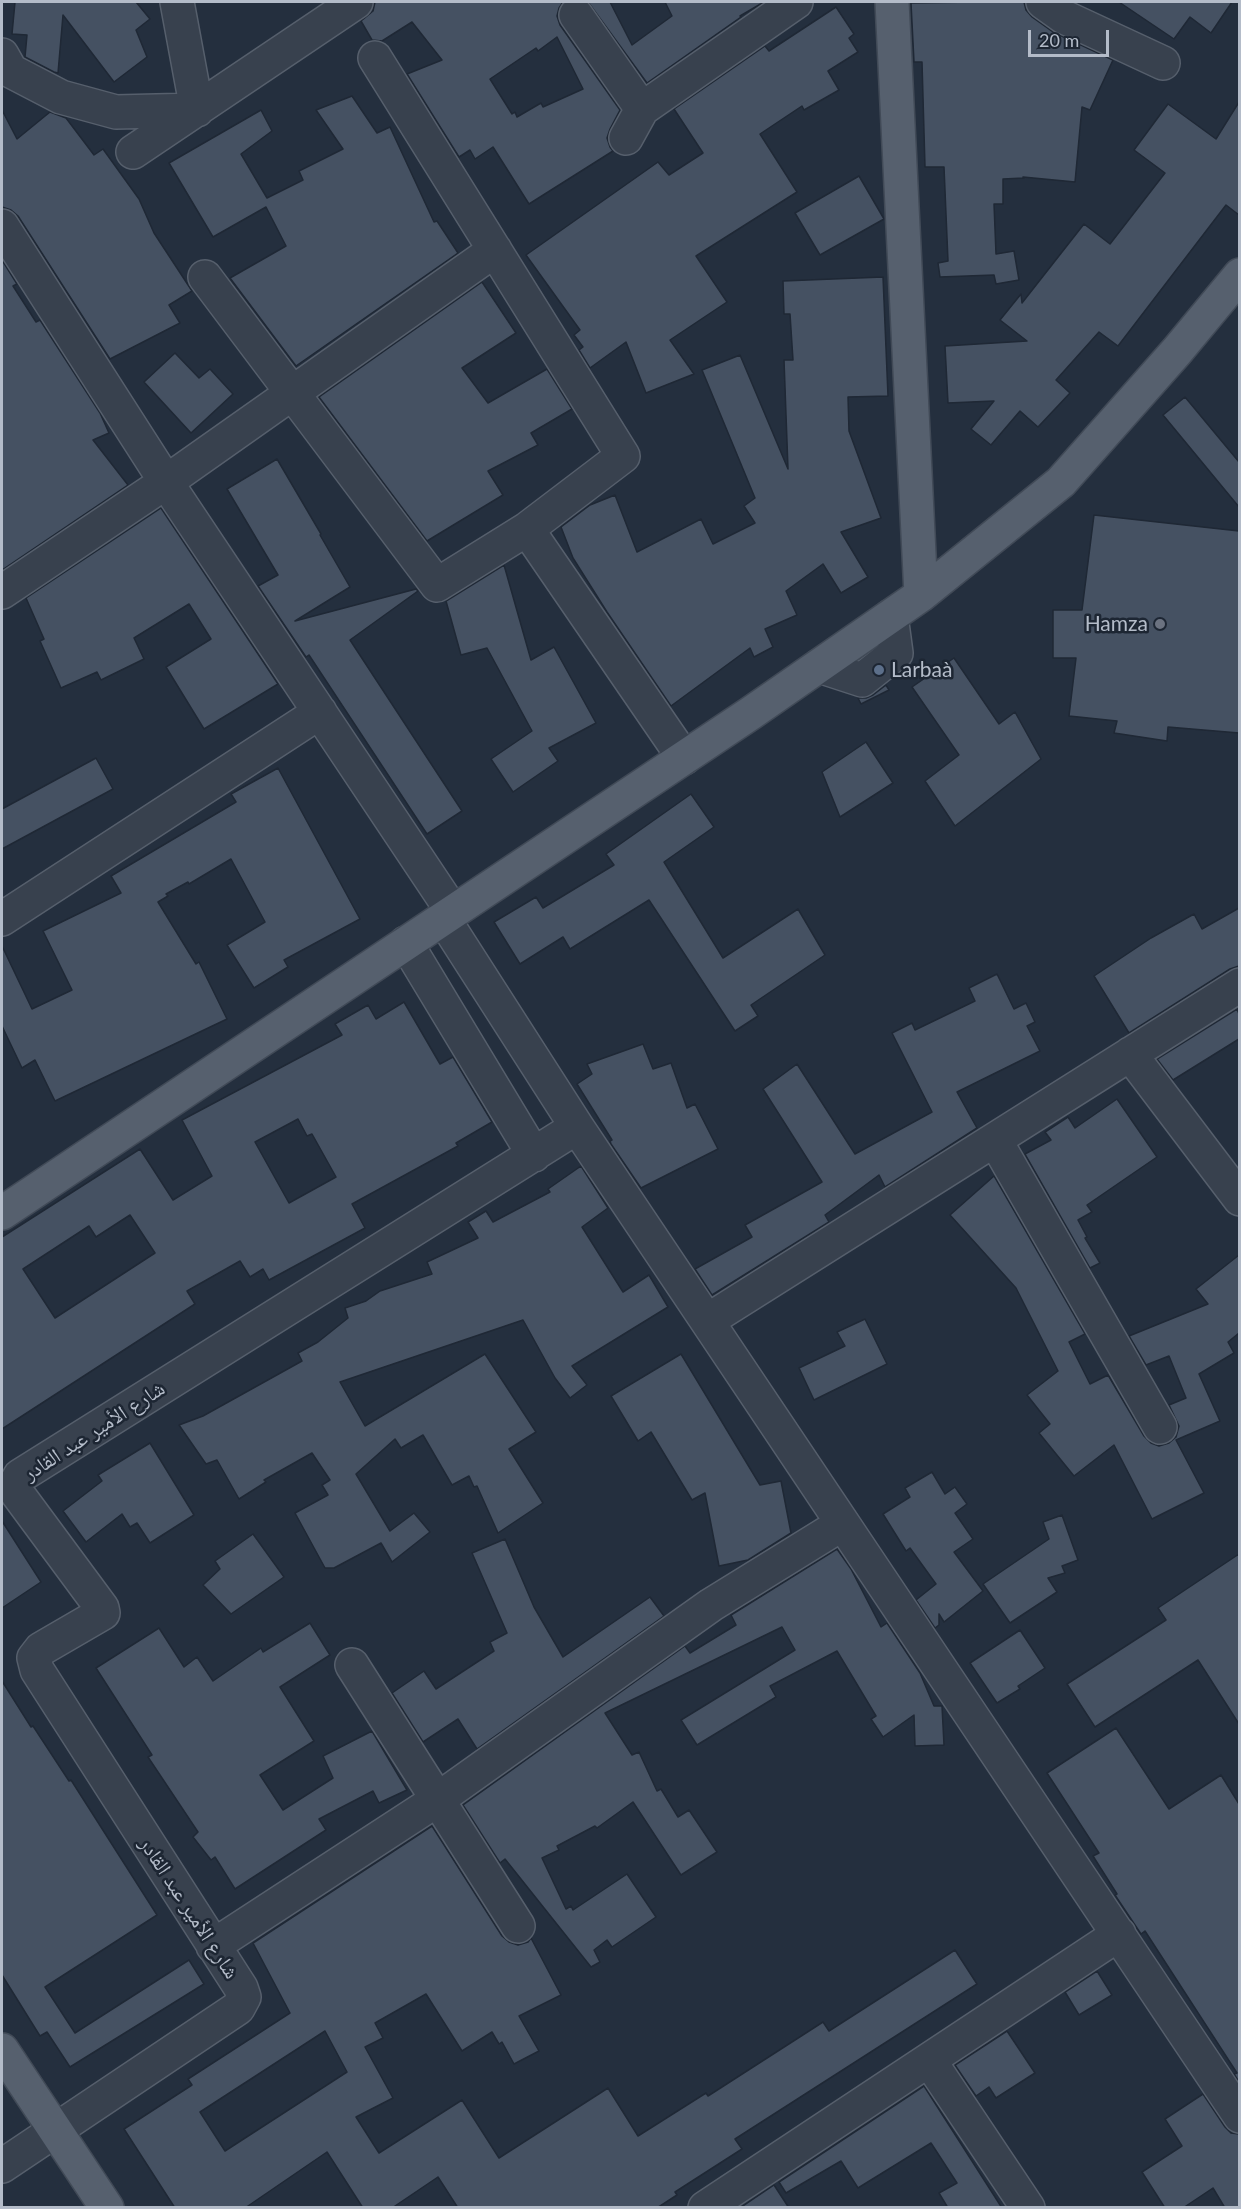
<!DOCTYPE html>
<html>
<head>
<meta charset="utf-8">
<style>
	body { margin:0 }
	#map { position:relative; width:1241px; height:2209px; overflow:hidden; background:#242f3e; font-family:Lato,sans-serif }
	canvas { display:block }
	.frame { position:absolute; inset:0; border:3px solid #b4bcc9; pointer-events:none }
	.scale { position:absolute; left:1028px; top:30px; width:81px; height:27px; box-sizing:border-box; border:3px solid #b4bcc9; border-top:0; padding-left:8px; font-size:18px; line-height:21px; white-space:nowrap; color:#b4bcc9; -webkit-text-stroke:4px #1d2633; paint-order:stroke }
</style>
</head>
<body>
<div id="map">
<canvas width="1241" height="2209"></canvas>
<div class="frame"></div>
<div class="scale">20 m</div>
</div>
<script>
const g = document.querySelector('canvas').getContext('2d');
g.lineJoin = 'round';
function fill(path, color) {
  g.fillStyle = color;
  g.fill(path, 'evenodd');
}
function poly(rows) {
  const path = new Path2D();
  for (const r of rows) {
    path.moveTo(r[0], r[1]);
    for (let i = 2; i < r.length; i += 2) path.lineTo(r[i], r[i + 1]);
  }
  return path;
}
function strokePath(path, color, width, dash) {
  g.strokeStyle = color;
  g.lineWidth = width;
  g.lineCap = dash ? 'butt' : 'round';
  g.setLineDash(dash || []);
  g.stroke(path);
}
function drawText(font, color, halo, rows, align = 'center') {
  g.font = font + ' Lato,"Noto Naskh Arabic",sans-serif';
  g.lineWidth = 5;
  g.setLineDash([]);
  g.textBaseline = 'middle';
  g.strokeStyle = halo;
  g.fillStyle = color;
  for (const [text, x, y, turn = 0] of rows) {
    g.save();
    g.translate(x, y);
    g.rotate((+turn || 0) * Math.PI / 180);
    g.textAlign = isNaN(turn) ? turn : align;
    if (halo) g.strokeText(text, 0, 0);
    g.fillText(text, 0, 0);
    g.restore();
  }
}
const building = poly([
	[15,2,136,2,150,19,136,30,147,57,114,82,63,15,58,73,54,72,25,57,27,35,12,34,15,2],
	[375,2,563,2,559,8,557,16,560,25,620,110,610,129,607,138,610,147,613,151,529,204,493,147,475,159,470,150,459,157,407,74,442,60,412,22,382,41,372,40,361,21,373,11,375,2],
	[557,37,583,89,543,107,541,103,517,117,515,112,512,114,490,79,536,48,538,51,557,37],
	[588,2,610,2,632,45,672,16,665,2,764,2,740,16,741,17,647,83,588,2],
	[974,2,1024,2,1026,10,1032,17,1053,32,1113,60,1090,110,1082,107,1075,182,1023,177,1024,178,1003,179,1003,204,994,204,996,254,1014,251,1019,280,996,284,994,275,940,277,938,263,948,261,944,167,925,167,922,62,914,62,911,3,974,2],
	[1119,2,1232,2,1211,33,1190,17,1174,39,1119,2],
	[836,7,854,34,849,38,858,52,828,71,839,90,804,110,802,106,760,134,797,192,696,256,727,302,670,340,694,374,646,393,626,342,590,368,579,350,583,347,574,335,580,330,526,255,658,162,669,175,703,153,674,109,765,46,769,51,836,7],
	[352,96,377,133,390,127,434,222,437,221,458,253,296,366,230,278,286,246,266,207,213,237,169,163,261,110,272,131,241,154,267,198,303,180,299,171,343,149,316,110,352,96],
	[1239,102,1239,215,1226,205,1118,346,1099,332,1056,380,1070,393,1038,427,1020,411,991,445,971,429,994,401,948,403,945,346,1027,341,1000,320,1021,294,1022,303,1084,224,1110,244,1165,173,1134,150,1168,104,1216,139,1239,102],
	[2,110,17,139,50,112,66,118,94,155,103,149,139,199,154,233,192,291,169,305,180,323,110,359,18,216,11,210,2,207,2,110],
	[859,176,884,219,820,255,795,213,859,176],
	[2,260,17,284,13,286,36,322,40,320,100,413,109,433,93,440,128,485,2,570,2,260],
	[883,277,888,396,848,397,849,431,881,518,841,532,868,577,841,593,823,564,786,591,797,615,765,629,773,647,754,657,750,648,671,706,607,612,573,558,561,527,590,505,615,495,637,552,701,519,713,544,755,523,744,506,755,498,702,370,740,355,788,469,784,360,793,360,790,314,784,314,783,281,883,277],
	[482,282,516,333,462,368,488,403,547,369,572,409,531,433,538,445,488,471,503,495,427,541,319,397,482,282],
	[175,353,199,378,210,369,233,394,191,433,144,382,175,353],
	[1185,397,1239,462,1239,507,1163,415,1185,397],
	[277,459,321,534,320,535,350,587,295,621,416,589,418,591,350,640,462,811,427,834,309,655,306,657,258,586,278,575,227,489,277,459],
	[161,508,278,684,204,729,166,667,211,639,189,604,134,638,144,659,101,680,97,672,61,688,40,641,44,639,26,598,161,508],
	[1094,515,1239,531,1239,733,1168,727,1167,741,1114,733,1117,721,1069,716,1076,658,1053,658,1053,610,1082,610,1094,515],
	[504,565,531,660,554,647,596,723,549,748,558,761,513,792,491,759,532,731,487,648,461,655,446,601,504,565],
	[954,658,999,724,1015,712,1041,759,955,826,925,781,959,755,912,687,954,658],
	[886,685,889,690,861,704,858,698,866,698,873,695,886,685],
	[866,742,893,783,840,817,822,772,866,742],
	[96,758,113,789,2,849,2,809,96,758],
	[278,768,360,919,284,960,288,967,254,988,227,945,265,922,231,859,189,884,188,882,166,894,168,896,158,902,196,964,199,962,227,1019,55,1101,35,1060,22,1068,2,1026,2,946,32,1009,72,990,43,931,121,893,111,876,236,802,231,794,278,768],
	[691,794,714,827,664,862,723,958,798,909,825,955,751,1005,758,1016,735,1031,649,900,570,949,563,937,520,964,494,922,536,897,543,908,614,865,606,854,691,794],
	[1239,908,1239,966,1230,969,1129,1033,1094,976,1151,938,1194,914,1202,929,1239,908],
	[997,974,1014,1009,1026,1003,1035,1022,1027,1026,1040,1051,957,1092,977,1128,885,1187,879,1175,825,1215,829,1222,712,1295,695,1269,752,1237,745,1225,822,1182,763,1089,797,1064,855,1154,932,1112,892,1033,912,1023,915,1030,975,1001,969,988,997,974],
	[404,1002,440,1064,453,1057,492,1122,456,1143,458,1146,352,1204,365,1228,269,1280,263,1269,250,1277,240,1261,187,1291,195,1304,2,1429,2,1237,140,1149,173,1200,212,1176,182,1120,342,1035,335,1024,368,1005,376,1019,404,1002],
	[298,1119,307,1136,312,1134,336,1177,289,1203,255,1142,298,1119],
	[130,1215,155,1253,55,1318,23,1269,89,1226,96,1237,130,1215],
	[1237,1009,1239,1014,1239,1039,1173,1080,1157,1059,1237,1009],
	[643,1044,653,1069,671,1063,687,1108,695,1104,718,1149,641,1188,611,1144,610,1141,612,1140,577,1084,592,1074,587,1064,643,1044],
	[1117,1099,1157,1157,1087,1205,1092,1212,1078,1220,1087,1237,1085,1238,1100,1263,1090,1268,1025,1154,1051,1140,1045,1132,1068,1117,1075,1128,1117,1099],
	[581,1166,608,1208,582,1227,623,1292,649,1275,668,1307,572,1366,587,1385,570,1398,555,1378,523,1320,340,1382,365,1426,485,1354,536,1432,509,1449,543,1503,498,1533,477,1486,474,1487,469,1476,452,1485,423,1435,401,1448,395,1439,356,1474,390,1531,414,1513,430,1532,392,1562,381,1543,334,1568,325,1568,295,1513,328,1495,322,1485,330,1480,312,1453,264,1480,266,1482,239,1499,217,1460,206,1464,179,1425,203,1416,302,1361,298,1353,318,1342,348,1318,345,1308,366,1301,380,1291,432,1274,427,1262,478,1238,468,1222,486,1211,493,1222,550,1192,548,1189,581,1166],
	[994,1176,1085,1334,1069,1342,1090,1384,1108,1375,1144,1436,1151,1443,1159,1446,1169,1443,1176,1437,1179,1426,1169,1405,1186,1398,1169,1356,1146,1365,1129,1336,1208,1304,1196,1289,1239,1255,1239,1333,1228,1342,1234,1353,1199,1374,1220,1421,1176,1440,1204,1493,1152,1519,1114,1445,1074,1476,1039,1433,1050,1424,1027,1395,1058,1371,1016,1288,950,1215,994,1176],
	[865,1319,887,1364,814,1400,799,1368,845,1346,837,1332,865,1319],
	[681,1354,760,1485,781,1481,791,1533,748,1560,719,1566,705,1493,692,1500,651,1432,638,1441,611,1396,681,1354],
	[150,1443,194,1515,150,1543,137,1523,130,1527,122,1514,86,1542,63,1511,102,1481,98,1475,150,1443],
	[932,1472,945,1494,955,1487,967,1504,955,1513,973,1539,954,1552,983,1591,944,1622,939,1614,939,1625,935,1628,916,1600,936,1584,910,1548,906,1551,883,1514,910,1497,905,1488,932,1472],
	[1062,1515,1078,1560,1062,1566,1065,1573,1048,1578,1057,1592,1010,1623,983,1584,1049,1539,1043,1522,1062,1515],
	[2,1521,41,1582,2,1608,2,1521],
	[253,1534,284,1577,231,1614,203,1585,220,1569,215,1561,253,1534],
	[505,1539,534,1607,563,1657,650,1597,664,1616,477,1749,458,1719,423,1742,392,1693,424,1671,436,1689,494,1651,490,1642,507,1633,472,1553,505,1539],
	[837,1549,851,1569,881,1627,887,1623,920,1673,934,1706,942,1706,944,1745,915,1746,914,1715,883,1737,871,1719,876,1716,837,1651,770,1686,776,1697,697,1745,681,1720,795,1650,782,1627,605,1713,632,1755,639,1752,657,1791,661,1789,678,1817,689,1810,717,1852,681,1875,633,1802,597,1828,595,1826,557,1846,559,1850,542,1858,566,1909,571,1906,573,1910,627,1874,656,1917,612,1947,607,1940,594,1950,600,1962,591,1967,505,1859,500,1863,463,1805,685,1646,690,1653,736,1625,731,1615,837,1549],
	[1239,1554,1239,1724,1198,1660,1095,1727,1067,1684,1166,1620,1158,1608,1239,1554],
	[310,1623,330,1655,280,1687,314,1741,260,1775,283,1810,333,1778,323,1756,372,1731,407,1790,379,1803,373,1791,319,1819,326,1830,235,1889,215,1857,211,1860,193,1837,198,1832,148,1757,152,1755,96,1668,159,1628,184,1667,197,1657,213,1681,261,1648,263,1652,310,1623],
	[1020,1630,1045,1668,1018,1686,1020,1689,997,1703,970,1663,1020,1630],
	[2,1681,31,1727,33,1726,69,1781,71,1780,157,1915,45,1987,75,2033,189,1960,204,1984,70,2067,47,2032,40,2036,2,1975,2,1681],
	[1116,1728,1169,1809,1221,1775,1239,1804,1239,2082,1234,2074,1237,2073,1145,1931,1141,1934,1115,1895,1117,1894,1093,1856,1099,1853,1047,1773,1116,1728],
	[432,1826,502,1936,509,1942,518,1945,528,1942,531,1938,561,1995,519,2016,539,2051,514,2064,502,2042,499,2044,492,2032,462,2051,426,1994,375,2023,383,2038,365,2047,393,2098,356,2117,379,2153,462,2100,499,2158,608,2088,638,2136,706,2093,708,2096,823,2022,829,2031,955,1950,977,1984,735,2139,742,2149,675,2192,677,2195,657,2208,458,2208,438,2177,392,2208,363,2208,327,2152,245,2208,175,2208,124,2129,192,2085,188,2079,290,2013,253,1943,432,1826],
	[325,2031,347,2072,225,2151,200,2112,325,2031],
	[1097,1971,1112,1995,1079,2015,1065,1992,1097,1971],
	[1007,2031,1035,2073,996,2098,989,2087,976,2096,955,2065,1007,2031],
	[924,2086,1002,2208,948,2208,939,2193,957,2183,931,2143,858,2188,841,2161,786,2193,779,2182,924,2086],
	[1203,2094,1225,2127,1231,2133,1239,2134,1239,2208,1225,2208,1213,2188,1183,2208,1165,2208,1142,2172,1182,2146,1165,2119,1203,2094],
	[774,2185,789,2208,740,2208,774,2185]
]);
fill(building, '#455162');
strokePath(building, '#1f2835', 1.5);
const minor = poly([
	[1043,2,1064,17,1163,63],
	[576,15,642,109],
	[2,55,11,71,61,97,116,112,197,110,177,2],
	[626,138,642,109,796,2],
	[133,152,356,2],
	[2,226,166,482,453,912],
	[205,277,437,585,527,529,623,456,375,58],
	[527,529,684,758],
	[2,592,166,482,495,250],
	[819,666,862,680,896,653,891,616],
	[443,918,577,1127,1240,2116],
	[2,919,320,712],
	[406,943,534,1155],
	[1130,1054,1240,1199],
	[995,1140,1160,1427],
	[707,1321,1240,985],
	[352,1665,518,1926],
	[213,1946,437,1800,711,1605,842,1524],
	[929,2060,1028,2208],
	[2,2166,238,2008,244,1997,241,1988,37,1670,34,1658,41,1649,103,1613,102,1608,17,1493,16,1483,20,1476,577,1127],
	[705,2208,1119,1934]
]);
const major = poly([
	[892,2,921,595],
	[2,1213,751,713,921,595,1061,482,1177,351,1240,275],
	[2,2050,107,2208]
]);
strokePath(minor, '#565f6c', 36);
strokePath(major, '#414a57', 36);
strokePath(minor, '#38414e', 33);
strokePath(major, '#56606e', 33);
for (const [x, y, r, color] of [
	[1160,624,6,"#6b7280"],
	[879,670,6,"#5c6f8a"]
]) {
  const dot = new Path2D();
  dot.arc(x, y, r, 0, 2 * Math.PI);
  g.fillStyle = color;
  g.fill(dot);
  strokePath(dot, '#1d2633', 2);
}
drawText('21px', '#b4bcc9', '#1d2633', [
	["Hamza",1148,624],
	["Larbaà",891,670,"left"]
], 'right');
drawText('21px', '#b4bcc9', '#1d2633', [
	["شارع الأمير عبد القادر",94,1431,-33],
	["شارع الأمير عبد القادر",189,1908,57]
]);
</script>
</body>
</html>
